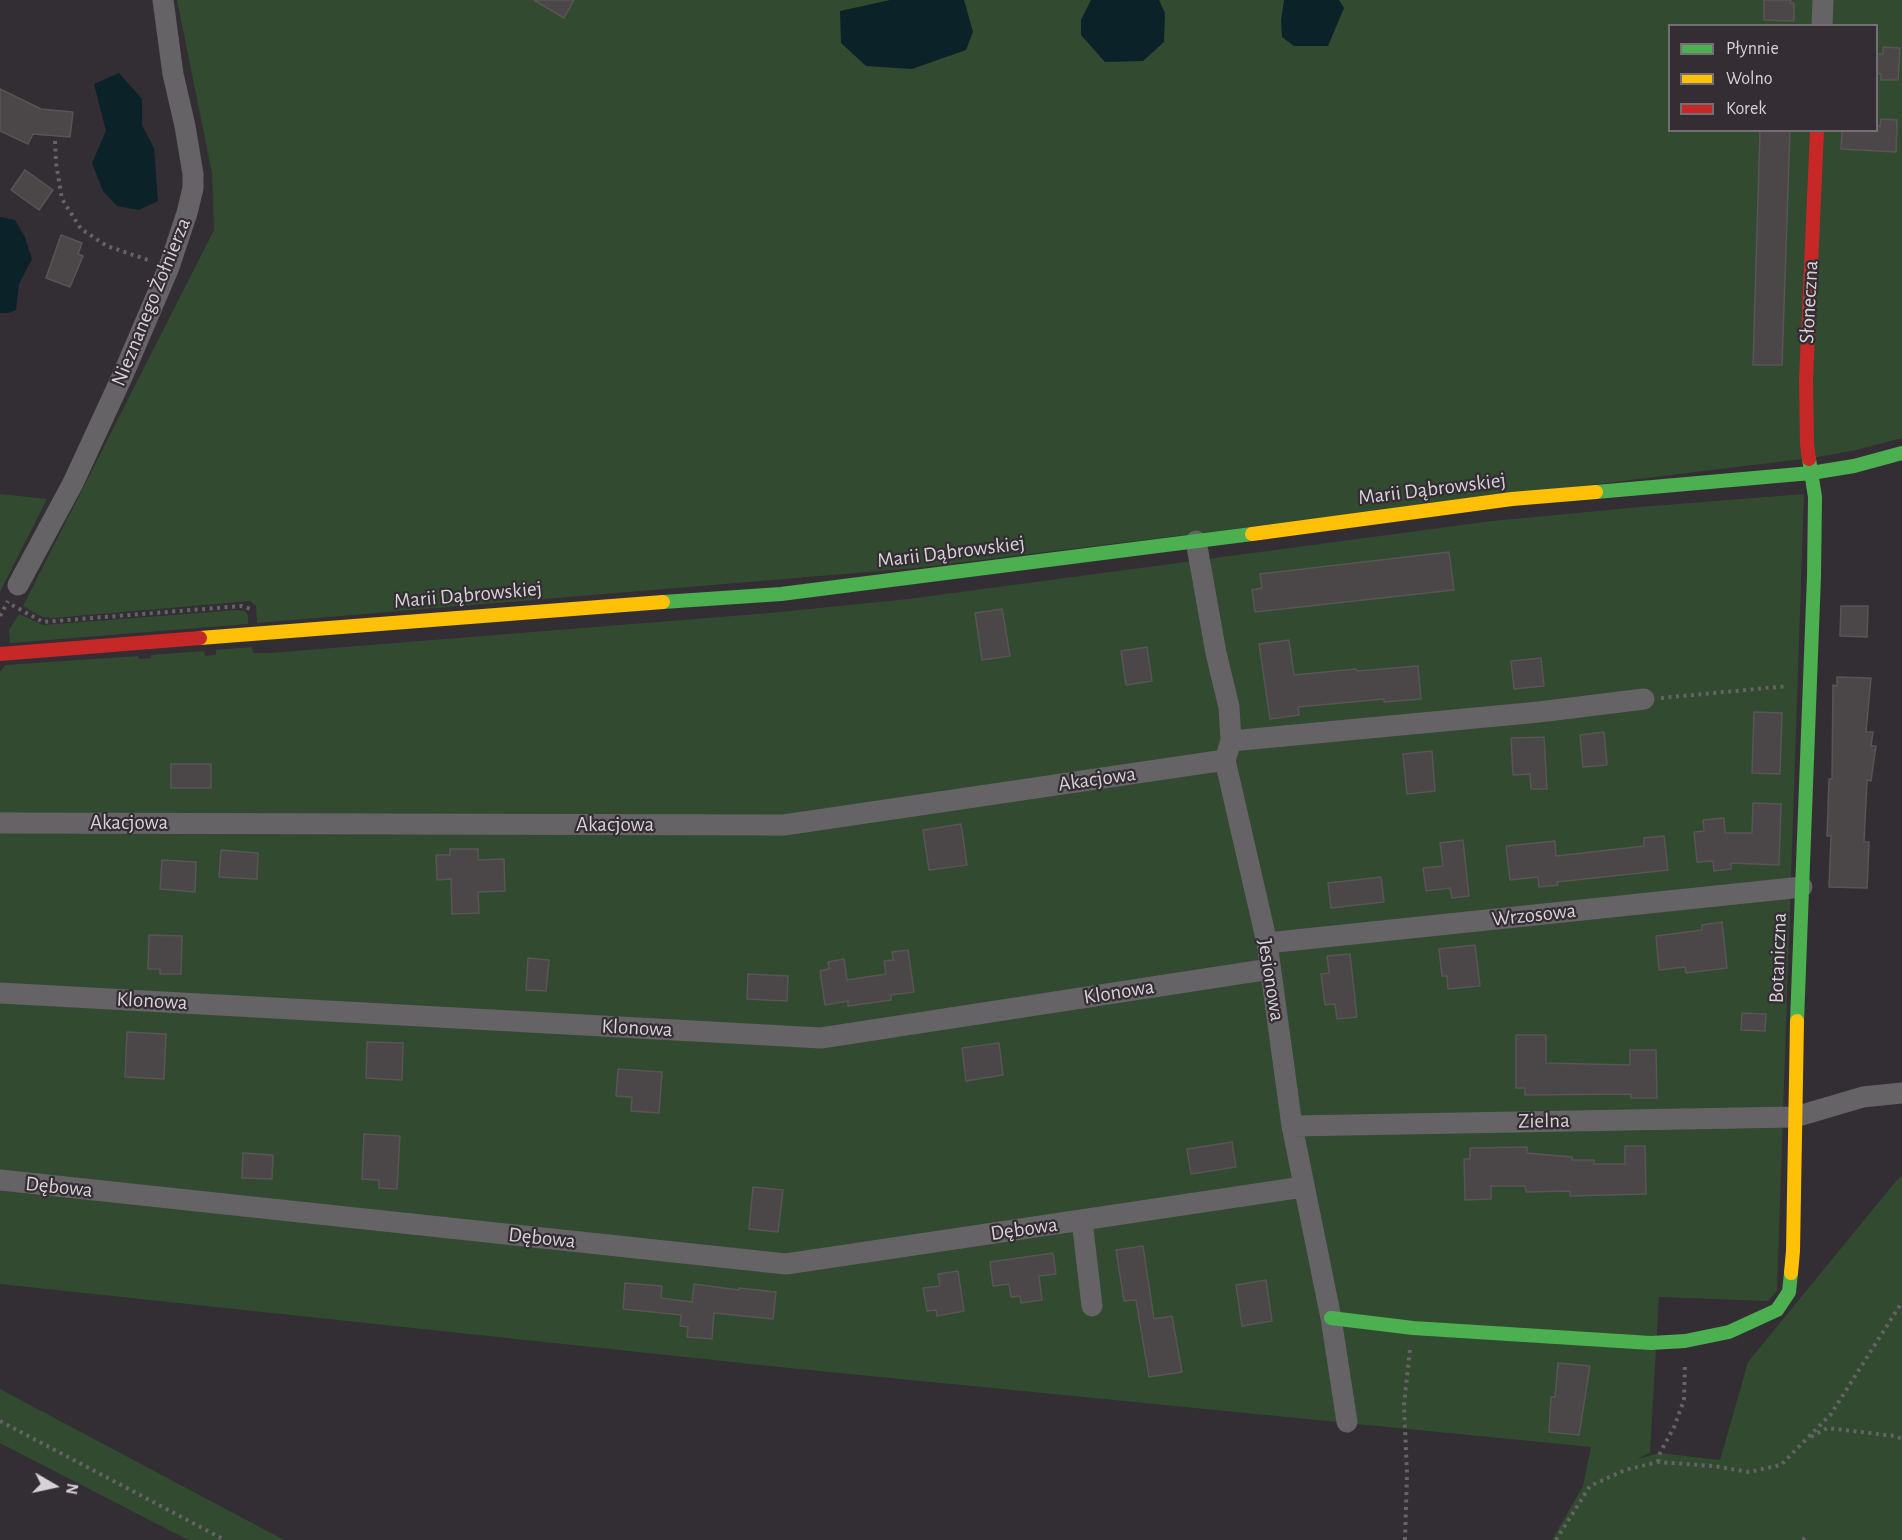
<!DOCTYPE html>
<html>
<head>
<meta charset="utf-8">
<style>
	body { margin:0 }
	#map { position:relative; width:1902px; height:1540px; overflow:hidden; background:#332e33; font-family:"Alegreya Sans",sans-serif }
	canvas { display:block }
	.legend { position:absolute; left:1668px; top:24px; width:210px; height:108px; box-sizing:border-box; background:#342d34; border:2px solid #756f75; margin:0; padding:8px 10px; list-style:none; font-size:18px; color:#d6d2d6 }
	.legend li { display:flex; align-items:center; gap:12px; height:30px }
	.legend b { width:30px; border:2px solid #756f75 }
	.north { position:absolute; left:24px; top:1456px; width:60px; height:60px; -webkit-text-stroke:4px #342d34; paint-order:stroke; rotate:99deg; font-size:16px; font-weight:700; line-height:24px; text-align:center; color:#d6d2d6 }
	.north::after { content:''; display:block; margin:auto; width:21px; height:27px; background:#d6d2d6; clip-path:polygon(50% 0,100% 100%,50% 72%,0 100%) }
</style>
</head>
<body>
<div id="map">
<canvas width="1902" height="1540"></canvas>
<ul class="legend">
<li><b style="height:8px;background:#4caf50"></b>Płynnie</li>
<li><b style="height:8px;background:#ffc107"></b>Wolno</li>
<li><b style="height:8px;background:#c62828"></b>Korek</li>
</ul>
<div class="north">N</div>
</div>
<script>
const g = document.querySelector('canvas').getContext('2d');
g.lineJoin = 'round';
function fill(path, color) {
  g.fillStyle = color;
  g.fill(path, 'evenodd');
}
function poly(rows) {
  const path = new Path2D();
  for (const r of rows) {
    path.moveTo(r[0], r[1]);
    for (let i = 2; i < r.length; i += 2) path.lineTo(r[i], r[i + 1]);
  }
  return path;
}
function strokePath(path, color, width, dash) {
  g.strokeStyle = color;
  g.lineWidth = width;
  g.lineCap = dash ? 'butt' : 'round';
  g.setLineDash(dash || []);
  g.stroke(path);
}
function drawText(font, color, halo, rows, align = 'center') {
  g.font = font + ' "Alegreya Sans",sans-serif';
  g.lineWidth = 4.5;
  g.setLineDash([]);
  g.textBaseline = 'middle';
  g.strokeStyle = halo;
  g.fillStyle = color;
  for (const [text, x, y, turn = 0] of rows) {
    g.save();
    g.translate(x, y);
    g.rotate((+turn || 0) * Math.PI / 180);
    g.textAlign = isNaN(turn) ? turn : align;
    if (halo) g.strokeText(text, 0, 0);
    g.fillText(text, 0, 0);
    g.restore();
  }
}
fill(poly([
	[177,0,1902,0,1902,438,1856,450,1818,457,916,568,257,623,256,606,250,601,53,618,42,617,23,606,214,230,212,173],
	[1670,26,1876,26,1876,130,1670,130],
	[0,494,47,499,0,592],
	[1804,494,1777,1291,1768,1301,1659,1297,1650,1453,1637,1459,1660,1453,1720,1460,1748,1362,1896,1181,1902,1176,1902,1540,1552,1540,1583,1486,1591,1447,779,1367,0,1284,0,672,5,665,138,656,139,659,151,658,151,655,204,651,205,656,216,655,216,650,252,647,253,653,270,653,770,613,908,599,1492,521,1640,507],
	[238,610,245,611,248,615,248,624,10,643,9,630,19,614,43,625],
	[0,1389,284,1540,188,1540,0,1443]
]), '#324a2f');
fill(poly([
	[890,0,964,0,973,32,966,50,912,69,866,66,841,43,840,11],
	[1091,0,1159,0,1165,13,1164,42,1143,61,1105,62,1081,35,1081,20],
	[1284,0,1339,0,1344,8,1328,46,1294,46,1282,37,1281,20],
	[119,73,142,99,142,125,154,148,158,201,139,210,117,206,103,191,92,163,106,131,94,84],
	[0,217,15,220,25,237,32,259,19,284,16,310,9,313,0,313]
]), '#0c2229');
const building = poly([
	[534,0,574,0,564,18,534,0],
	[1764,0,1791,0,1790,3,1794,3,1794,21,1764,20,1764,0],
	[1883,47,1900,48,1898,80,1881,80,1881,74,1876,73,1876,54,1883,54,1883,47],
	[0,89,41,109,73,112,70,137,33,134,28,144,0,131,0,89],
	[1881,119,1897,120,1896,152,1841,149,1842,130,1876,130,1876,126,1880,126,1881,119],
	[1760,130,1790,131,1782,365,1753,365,1760,130],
	[25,170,53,190,39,210,11,190,25,170],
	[61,235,82,243,78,254,83,256,70,287,46,278,61,235],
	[1449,552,1454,590,1255,612,1252,590,1262,588,1260,574,1449,552],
	[1841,606,1868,606,1867,637,1840,636,1841,606],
	[1002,609,1010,656,982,660,975,613,1002,609],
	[1289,640,1294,675,1356,669,1357,671,1418,666,1421,699,1384,702,1384,699,1298,707,1299,715,1270,719,1259,644,1289,640],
	[1147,647,1152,681,1126,685,1121,651,1147,647],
	[1541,658,1544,686,1514,689,1511,661,1541,658],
	[1837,677,1871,678,1866,732,1873,732,1871,746,1876,746,1871,781,1867,780,1864,842,1869,842,1867,888,1829,887,1831,836,1827,836,1828,809,1829,779,1832,779,1833,685,1837,686,1837,677],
	[1754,712,1782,713,1780,774,1752,773,1754,712],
	[1604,732,1607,765,1583,767,1580,735,1604,732],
	[1544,737,1547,789,1531,789,1530,774,1513,775,1511,738,1544,737],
	[1432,751,1435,791,1407,794,1403,754,1432,751],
	[171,764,211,764,211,788,171,788,171,764],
	[1753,803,1781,804,1779,865,1731,863,1731,869,1714,871,1713,861,1697,862,1694,832,1704,831,1703,820,1724,818,1725,833,1752,833,1753,803],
	[961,824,967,865,929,870,923,830,961,824],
	[1664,836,1668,870,1557,882,1558,885,1539,887,1538,877,1510,880,1506,846,1555,841,1556,856,1644,846,1644,838,1664,836],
	[1463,840,1469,896,1452,898,1450,888,1426,891,1423,868,1443,866,1440,843,1463,840],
	[450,849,478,849,478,860,504,859,505,891,478,892,479,913,452,914,451,879,437,880,436,855,450,855,450,849],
	[221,850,258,853,257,879,219,877,221,850],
	[162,860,196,862,195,892,160,889,162,860],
	[1381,877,1384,902,1331,908,1328,883,1381,877],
	[1722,922,1727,968,1686,973,1685,967,1659,970,1656,936,1702,930,1702,925,1722,922],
	[149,935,182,936,181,974,160,974,160,969,148,969,149,935],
	[1475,945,1480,986,1448,989,1447,976,1442,976,1439,949,1475,945],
	[908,950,914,992,891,995,891,1000,870,1003,848,1006,848,1001,825,1005,820,971,829,969,828,962,844,959,847,980,866,977,886,974,884,961,893,960,892,952,908,950],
	[1350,954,1357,1017,1337,1019,1335,1004,1325,1005,1321,974,1329,973,1327,956,1350,954],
	[528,958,549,960,546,991,526,990,528,958],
	[748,974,788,976,787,1001,747,999,748,974],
	[1742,1013,1766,1014,1765,1031,1741,1030,1742,1013],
	[127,1032,166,1034,164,1079,125,1077,127,1032],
	[1516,1035,1546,1035,1546,1063,1630,1065,1630,1050,1656,1050,1657,1098,1631,1098,1631,1094,1525,1095,1525,1088,1516,1088,1516,1035],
	[367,1042,403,1043,402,1080,366,1078,367,1042],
	[999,1043,1003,1075,966,1081,962,1048,999,1043],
	[618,1069,662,1072,659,1113,631,1111,632,1097,616,1096,618,1069],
	[364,1134,400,1136,397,1189,379,1188,379,1180,362,1179,364,1134],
	[1232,1142,1236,1167,1191,1174,1187,1149,1232,1142],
	[1625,1146,1645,1146,1646,1194,1570,1196,1570,1191,1526,1192,1525,1186,1491,1186,1491,1199,1465,1200,1464,1159,1470,1159,1470,1148,1527,1147,1527,1153,1572,1157,1572,1160,1594,1160,1594,1164,1625,1164,1625,1146],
	[243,1153,273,1155,272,1179,242,1178,243,1153],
	[753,1187,783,1190,778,1232,749,1229,753,1187],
	[1143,1246,1154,1319,1172,1316,1182,1372,1149,1377,1136,1300,1124,1301,1116,1250,1143,1246],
	[1053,1253,1056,1274,1039,1276,1042,1300,1021,1303,1020,1296,1011,1297,1009,1284,993,1286,990,1262,1053,1253],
	[958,1271,964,1311,937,1316,936,1310,927,1311,923,1288,940,1286,938,1274,958,1271],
	[1266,1280,1272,1321,1242,1326,1236,1285,1266,1280],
	[625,1283,662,1286,661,1298,692,1302,694,1284,739,1290,739,1288,776,1292,773,1319,714,1313,712,1339,687,1337,688,1327,680,1326,681,1315,623,1309,625,1283],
	[1558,1363,1590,1366,1579,1435,1549,1432,1551,1397,1555,1397,1558,1363]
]);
fill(building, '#4b4748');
strokePath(building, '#595555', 1.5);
strokePath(poly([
	[55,141,56,163,62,199,81,229,107,246,151,261],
	[12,605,43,622,241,606,251,609],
	[0,616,8,601],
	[1661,698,1788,686],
	[0,1421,225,1540],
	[1811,1437,1827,1428,1895,1436,1902,1439],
	[1658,1462,1660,1453,1674,1427,1684,1400,1685,1363],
	[1405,1540,1407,1474,1404,1405,1410,1349],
	[1556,1540,1590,1486,1625,1470,1658,1462,1713,1466,1749,1472,1781,1465,1831,1414,1902,1302],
	[1803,1540,1805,1538]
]), '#656365', 4, [3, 4.5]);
strokePath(poly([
	[1822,26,1823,0],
	[1196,541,1216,653,1229,707,1231,741,1225,760,1267,943,1292,1126,1331,1318,1347,1422],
	[18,585,73,483,122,377,169,267,187,213,193,188,193,174,185,126,173,74,163,0],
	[1231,741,1539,712,1644,699],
	[0,823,784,825,1225,760],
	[1267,943,1802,887],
	[0,993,821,1038,1270,969],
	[1292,1126,1795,1117,1863,1097,1902,1093],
	[0,1180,786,1264,1303,1187],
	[1082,1220,1092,1306]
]), '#656365', 21);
strokePath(poly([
	[1596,492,1811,473,1854,466,1902,453],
	[663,602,781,594,1252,534],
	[1797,1021,1814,576,1815,497,1809,459],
	[1331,1318,1413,1328,1651,1343,1685,1341,1729,1332,1777,1310,1789,1292,1791,1273]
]), '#4caf50', 14);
strokePath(poly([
	[1252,534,1512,499,1596,492],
	[200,638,663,602],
	[1791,1273,1793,1251,1797,1021]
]), '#ffc107', 14);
strokePath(poly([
	[1809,459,1807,444,1806,380,1817,130],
	[0,654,200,638]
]), '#c62828', 14);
drawText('21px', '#d6d2d6', '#342d34', [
	["Nieznanego Żołnierza",151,302,-68],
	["Słoneczna",1809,302,-87],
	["Marii Dąbrowskiej",1432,489,-7],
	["Marii Dąbrowskiej",951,552,-7],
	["Marii Dąbrowskiej",468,595,-5],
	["Akacjowa",1097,779,-8],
	["Akacjowa",129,823],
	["Akacjowa",615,825],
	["Wrzosowa",1534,915,-6],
	["Botaniczna",1778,958,-88],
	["Jesionowa",1271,980,81],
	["Klonowa",1119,992,-9],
	["Klonowa",152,1001,3],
	["Klonowa",637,1028,3],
	["Zielna",1544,1121,-1],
	["Dębowa",59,1187,6],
	["Dębowa",1024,1229,-8],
	["Dębowa",542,1238,6]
]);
</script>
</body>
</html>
